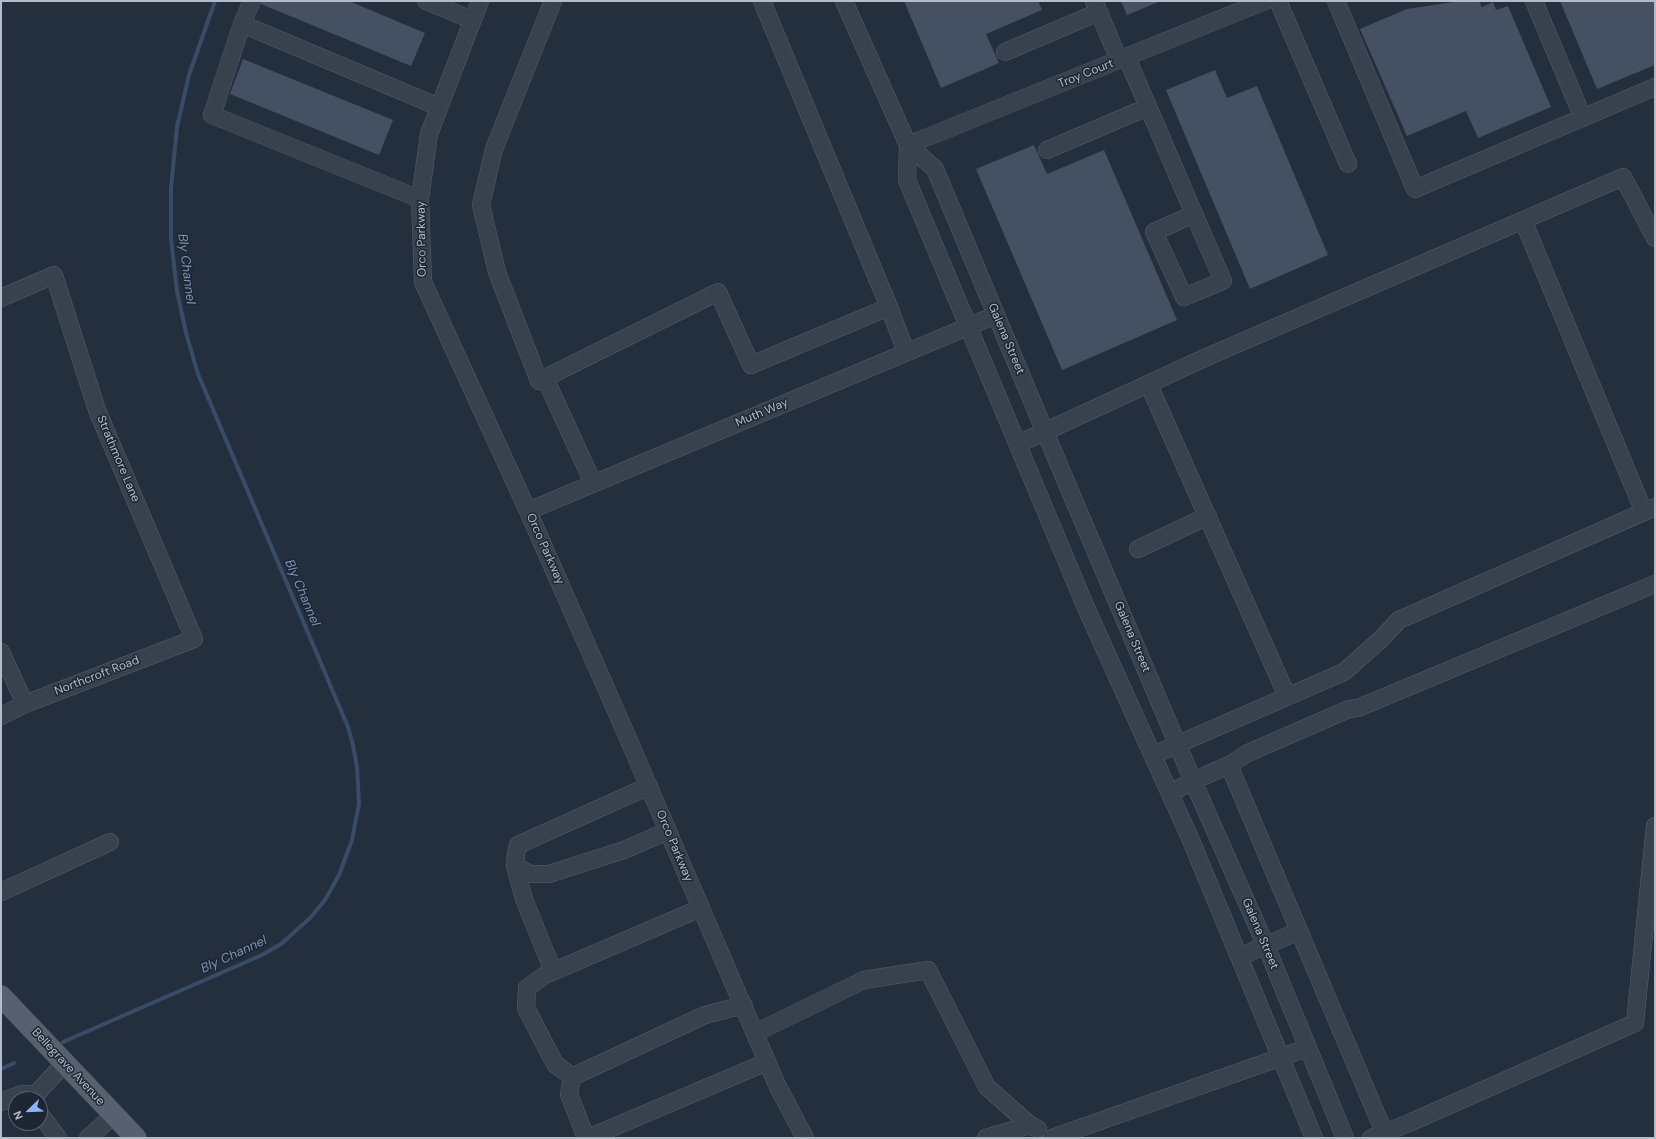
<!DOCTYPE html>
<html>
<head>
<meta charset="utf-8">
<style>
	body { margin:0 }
	#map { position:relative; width:1656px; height:1139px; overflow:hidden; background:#242f3e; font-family:"DM Sans",sans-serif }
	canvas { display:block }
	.frame { position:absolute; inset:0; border:2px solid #b4bcc9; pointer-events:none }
	.north { position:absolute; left:8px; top:1091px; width:40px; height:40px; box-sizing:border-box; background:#1d2633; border:1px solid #59626f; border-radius:50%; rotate:247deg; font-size:11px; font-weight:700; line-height:16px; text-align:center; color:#b4bcc9 }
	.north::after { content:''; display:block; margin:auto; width:14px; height:18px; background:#8ab4f8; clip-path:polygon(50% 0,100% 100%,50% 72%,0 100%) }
</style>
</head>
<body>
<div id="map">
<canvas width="1656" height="1139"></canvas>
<div class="frame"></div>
<div class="north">N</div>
</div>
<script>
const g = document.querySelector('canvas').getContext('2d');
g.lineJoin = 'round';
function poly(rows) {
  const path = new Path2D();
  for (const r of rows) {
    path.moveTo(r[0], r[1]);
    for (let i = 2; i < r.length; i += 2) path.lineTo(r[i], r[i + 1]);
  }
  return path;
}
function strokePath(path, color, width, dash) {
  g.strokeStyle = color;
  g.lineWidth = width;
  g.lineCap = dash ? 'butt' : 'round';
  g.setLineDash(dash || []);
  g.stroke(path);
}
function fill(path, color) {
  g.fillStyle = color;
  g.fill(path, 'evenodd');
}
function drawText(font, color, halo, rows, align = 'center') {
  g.font = font + ' "DM Sans",sans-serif';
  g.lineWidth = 3;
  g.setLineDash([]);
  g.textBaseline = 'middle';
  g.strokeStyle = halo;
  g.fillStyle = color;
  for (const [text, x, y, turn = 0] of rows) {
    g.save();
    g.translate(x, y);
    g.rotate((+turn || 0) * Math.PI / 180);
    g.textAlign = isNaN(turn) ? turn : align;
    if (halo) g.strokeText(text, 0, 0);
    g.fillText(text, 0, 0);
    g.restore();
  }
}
strokePath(poly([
	[63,1042,262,955,281,944,310,918,325,900,339,875,352,840,356,819,359,804,357,767,353,745,348,727,198,374,186,333,177,291,171,239,171,188,177,127,189,75,215,1],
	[1,1069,14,1063]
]), '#394c67', 4);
fill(poly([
	[262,1,349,1,425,33,411,66,261,4],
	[904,1,1038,1,1042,10,986,34,999,63,941,88],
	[1121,1,1161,1,1127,15],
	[1460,1,1479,1,1482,7,1493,2,1496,10,1508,6,1551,107,1478,138,1466,111,1407,136,1360,29,1407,9],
	[1560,1,1655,1,1655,65,1597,89],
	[243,59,393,120,379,155,230,94],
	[1215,70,1227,98,1257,86,1328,255,1250,289,1166,90],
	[1034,145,1047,174,1104,150,1177,320,1062,370,976,169]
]), '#455162');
const minor = poly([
	[252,1,242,24,212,115,420,199],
	[426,1,472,20],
	[480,1,429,134,420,199,423,282,528,511,627,736,777,1085,805,1138],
	[553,1,494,149,481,205,497,272,539,381,718,292,751,365,889,307,762,1],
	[844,1,908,145,907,180,917,204,1087,610,1190,838,1314,1138],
	[1094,1,1119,60],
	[1278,1,1348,164],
	[1336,1,1415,189,1655,87],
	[1534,1,1583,118],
	[242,24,439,107],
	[1005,52,1099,12],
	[1127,58,1159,132,1194,214,1223,281,1184,297,1154,232,1194,214],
	[908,145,935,169,1045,432,1193,781,1266,946,1345,1138],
	[908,145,1265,1],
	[1047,150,1148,107],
	[1523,220,1644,512],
	[1,298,54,275,97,410,194,639,25,704,1,716],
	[889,307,906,352],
	[545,378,593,483],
	[1149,385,1287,696],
	[1018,444,1209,356,1623,177,1655,238],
	[528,511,996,315],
	[1138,549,1208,516],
	[1,652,25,704],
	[1153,755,1344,672,1380,640,1399,620,1655,507],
	[1229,765,1248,753,1349,709,1358,708,1655,584],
	[1170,793,1193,781,1229,765,1384,1132],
	[515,866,531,874,549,874,624,850,668,831],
	[1,892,110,842],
	[1239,957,1299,931],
	[553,971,524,899,515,866,516,854,518,845,649,786],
	[755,1033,864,980,928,970,987,1087,1030,1125],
	[572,1077,555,1064,526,1008,527,988,545,975,701,908],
	[36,1099,36,1094,65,1063],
	[1,1102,22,1094,36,1094],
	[40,1114,58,1138],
	[88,1138,114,1115],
	[586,1138,569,1094,572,1077,705,1015,728,1009,744,1006],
	[588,1138,767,1062],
	[986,1138,1030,1125,1038,1129],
	[1052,1138,1307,1048],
	[1371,1138,1409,1123,1635,1023,1655,826]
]);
const major = poly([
	[1,996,136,1138]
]);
strokePath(minor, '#565f6c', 18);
strokePath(major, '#414a57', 22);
strokePath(minor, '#38414e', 17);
strokePath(major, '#56606e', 21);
drawText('12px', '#b4bcc9', '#1d2633', [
	["Troy Court",1086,74,-22],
	["Orco Parkway",422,239,-91],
	["Galena Street",1006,339,67],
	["Muth Way",762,413,-23],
	["Strathmore Lane",118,459,67],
	["Orco Parkway",545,549,66],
	["Galena Street",1132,637,67],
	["Northcroft Road",97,676,-21],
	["Orco Parkway",674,846,67],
	["Galena Street",1260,934,67],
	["Bellegrave Avenue",68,1067,47]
]);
drawText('italic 13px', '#7c92b1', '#1d2633', [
	["Bly Channel",186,269,83],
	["Bly Channel",302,593,67],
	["Bly Channel",234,955,-25]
]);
</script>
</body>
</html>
